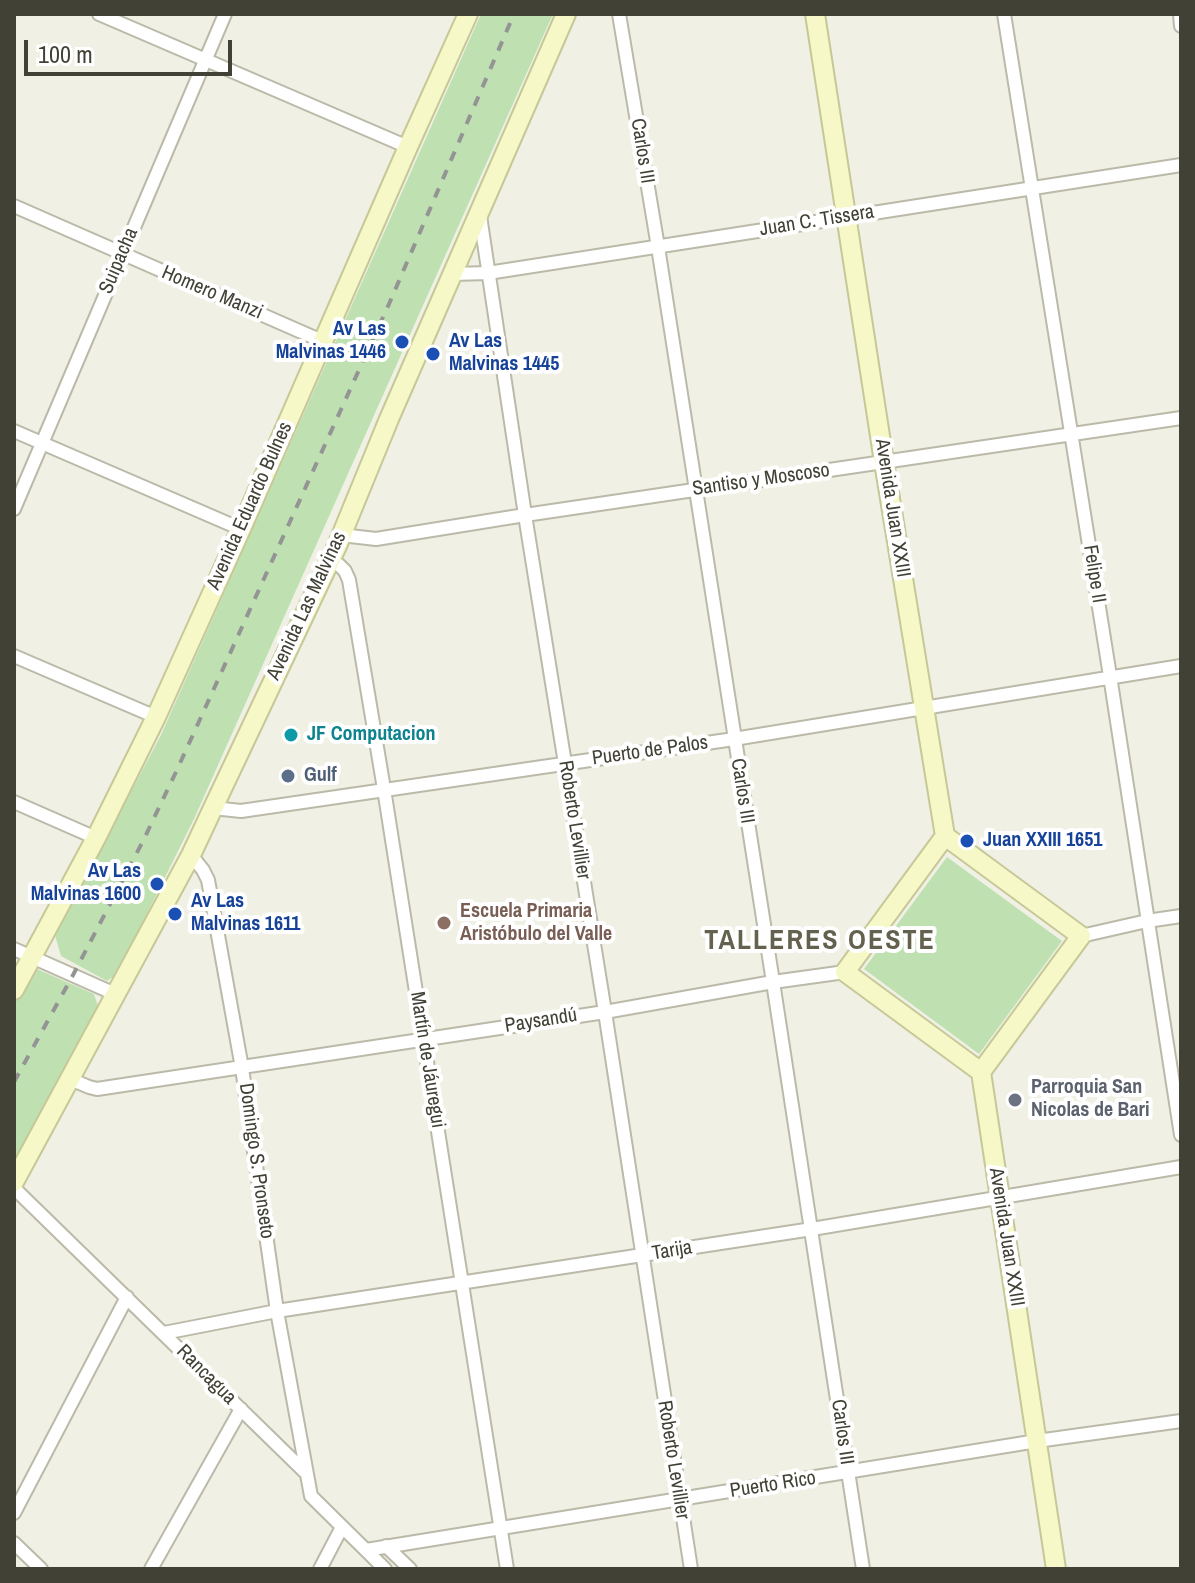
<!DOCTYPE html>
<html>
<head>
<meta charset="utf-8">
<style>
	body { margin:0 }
	#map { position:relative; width:1195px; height:1583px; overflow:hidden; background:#f1f0e5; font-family:"Archivo Narrow",sans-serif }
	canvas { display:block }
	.frame { position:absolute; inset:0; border:16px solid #424136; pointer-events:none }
	.scale { position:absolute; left:24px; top:40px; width:208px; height:36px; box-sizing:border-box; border:4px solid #424136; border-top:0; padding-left:10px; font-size:24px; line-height:28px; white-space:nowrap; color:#424136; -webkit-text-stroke:6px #fff; paint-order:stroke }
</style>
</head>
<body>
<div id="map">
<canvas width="1195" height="1583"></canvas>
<div class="frame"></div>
<div class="scale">100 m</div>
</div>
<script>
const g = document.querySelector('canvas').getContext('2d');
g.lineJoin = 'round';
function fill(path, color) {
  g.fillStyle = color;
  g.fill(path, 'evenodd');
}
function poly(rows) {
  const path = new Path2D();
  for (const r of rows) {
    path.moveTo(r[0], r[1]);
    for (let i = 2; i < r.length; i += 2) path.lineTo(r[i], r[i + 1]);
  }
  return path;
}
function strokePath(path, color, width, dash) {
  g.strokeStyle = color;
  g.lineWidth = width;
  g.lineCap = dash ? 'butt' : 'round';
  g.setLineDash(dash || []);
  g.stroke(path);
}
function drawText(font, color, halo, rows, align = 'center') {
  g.font = font + ' "Archivo Narrow",sans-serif';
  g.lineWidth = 8;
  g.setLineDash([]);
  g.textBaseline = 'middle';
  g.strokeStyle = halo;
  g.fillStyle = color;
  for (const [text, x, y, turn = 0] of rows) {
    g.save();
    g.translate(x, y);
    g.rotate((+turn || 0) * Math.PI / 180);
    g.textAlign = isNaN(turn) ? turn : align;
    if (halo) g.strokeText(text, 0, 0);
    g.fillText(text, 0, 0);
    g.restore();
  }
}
fill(poly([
	[481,14,553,14,194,819,117,974,107,981,61,956,55,935,161,735],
	[947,857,1062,941,979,1054,864,969],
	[37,969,94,994,98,1006,14,1160,14,1003,27,979]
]), '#bfe1b2');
const minor = poly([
	[99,14,408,147],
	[619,14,658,247,773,982,863,1569],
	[1004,14,1110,676,1181,1135],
	[1180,14,1181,26],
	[14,206,322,341],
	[480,216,525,515,605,1012,691,1569],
	[453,274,488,273,1181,165],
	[14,431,241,529],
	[14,509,225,14],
	[341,535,376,539,525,515,1181,418],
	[330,560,339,565,345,571,349,580,384,789,507,1569],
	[14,656,156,717],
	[14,802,96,838],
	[213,808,241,811,734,739,1181,666],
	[191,855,203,870,208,880,242,1068,277,1311,311,1496,385,1569],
	[1081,936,1147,921,1181,916],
	[14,949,115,994],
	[70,1079,89,1087,97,1089,605,1012,773,982,845,972],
	[14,1188,305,1472],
	[164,1333,277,1311,812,1229,1181,1167],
	[14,1513,127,1297],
	[14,1543,41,1569],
	[386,1546,410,1569],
	[366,1550,1037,1441,1181,1421],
	[151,1569,241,1409],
	[320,1569,342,1527]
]);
const secondary = poly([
	[815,14,884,462,945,836,845,972,981,1072],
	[945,836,1081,936,981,1072,1056,1569],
	[14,990,96,838,156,717,241,529,408,147,468,14],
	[14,1182,191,855,213,808,337,546,389,419,566,14]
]);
strokePath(minor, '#bbbaa9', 16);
strokePath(secondary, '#c7c898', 22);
strokePath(minor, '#fff', 12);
strokePath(secondary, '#f6f8c8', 18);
strokePath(poly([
	[14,1082,73,975,143,841,176,772,389,304,514,14]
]), '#949494', 4, [10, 10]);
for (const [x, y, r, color] of [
	[402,342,8,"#1a4fb4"],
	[433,354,8,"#1a4fb4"],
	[291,735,8,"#0f9aa8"],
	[288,776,8,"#5c6f8a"],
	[967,841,8,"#1a4fb4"],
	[157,884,8,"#1a4fb4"],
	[175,914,8,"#1a4fb4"],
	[444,923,8,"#8d6e63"],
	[1015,1100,8,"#6b7280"]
]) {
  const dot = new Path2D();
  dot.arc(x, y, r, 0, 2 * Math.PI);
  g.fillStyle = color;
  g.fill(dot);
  strokePath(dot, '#fff', 3);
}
drawText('20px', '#424136', '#fff', [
	["Carlos III",642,151,81],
	["Juan C. Tissera",817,221,-9],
	["Suipacha",119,261,-67],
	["Homero Manzi",212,293,23],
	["Santiso y Moscoso",761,480,-8],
	["Avenida Eduardo Bulnes",250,506,-66],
	["Avenida Juan XXIII",892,508,81],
	["Felipe II",1094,574,81],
	["Avenida Las Malvinas",307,606,-65],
	["Puerto de Palos",650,751,-8],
	["Carlos III",742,791,81],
	["Roberto Levillier",574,820,81],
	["Paysandú",541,1021,-9],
	["Martín de Jáuregui",427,1060,81],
	["Domingo S. Pronseto",256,1161,82],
	["Avenida Juan XXIII",1006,1237,81],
	["Tarija",672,1251,-9],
	["Rancagua",206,1375,45],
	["Carlos III",842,1432,82],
	["Roberto Levillier",673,1460,81],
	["Puerto Rico",773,1485,-9]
]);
drawText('bold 20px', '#164399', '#fff', [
	["Av Las",386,330,"right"],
	["Malvinas 1446",386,353,"right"],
	["Av Las",449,342],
	["Malvinas 1445",449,365],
	["Juan XXIII 1651",983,841],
	["Av Las",141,872,"right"],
	["Malvinas 1600",141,895,"right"],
	["Av Las",191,902],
	["Malvinas 1611",191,925]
], 'left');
drawText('bold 20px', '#0d838f', '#fff', [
	["JF Computacion",307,735]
], 'left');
drawText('bold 20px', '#4e5e75', '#fff', [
	["Gulf",304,776]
], 'left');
drawText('bold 20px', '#785e54', '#fff', [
	["Escuela Primaria",460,912],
	["Aristóbulo del Valle",460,935]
], 'left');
drawText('bold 20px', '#5b616d', '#fff', [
	["Parroquia San",1031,1088],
	["Nicolas de Bari",1031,1111]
], 'left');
g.letterSpacing = '2px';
drawText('bold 28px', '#64614e', '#fff', [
	["TALLERES OESTE",820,941]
]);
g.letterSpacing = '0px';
</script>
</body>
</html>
